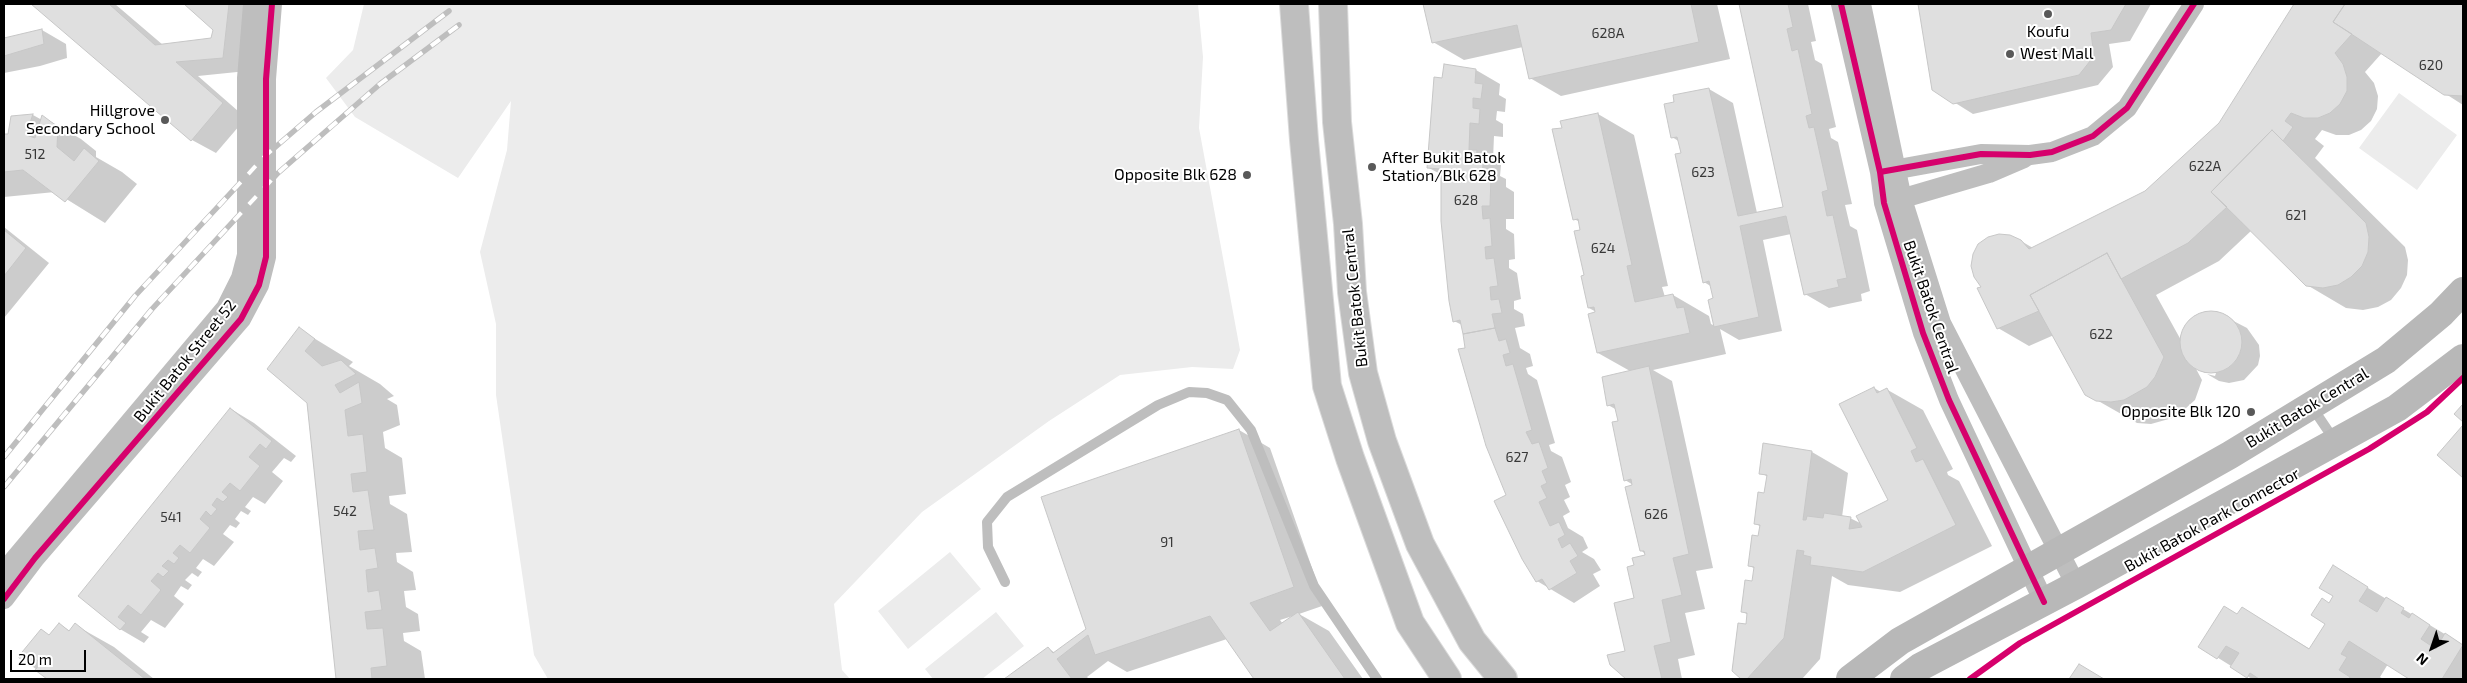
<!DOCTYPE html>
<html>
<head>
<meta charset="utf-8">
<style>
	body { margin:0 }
	#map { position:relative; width:2467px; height:683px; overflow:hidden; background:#fff; font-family:"Exo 2",sans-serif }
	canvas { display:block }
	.frame { position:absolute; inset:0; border:5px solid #000; pointer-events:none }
	.north { position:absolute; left:2407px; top:623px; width:50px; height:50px; -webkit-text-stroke:4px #fff; paint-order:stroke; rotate:221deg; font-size:14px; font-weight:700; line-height:20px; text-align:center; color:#000 }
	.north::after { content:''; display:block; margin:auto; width:18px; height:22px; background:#000; clip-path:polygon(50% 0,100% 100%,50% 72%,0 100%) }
	.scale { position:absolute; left:10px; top:650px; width:76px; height:22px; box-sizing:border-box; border:2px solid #000; border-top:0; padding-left:6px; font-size:15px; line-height:18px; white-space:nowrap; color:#000; -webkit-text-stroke:4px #fff; paint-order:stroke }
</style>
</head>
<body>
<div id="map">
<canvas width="2467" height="683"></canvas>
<div class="frame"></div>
<div class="north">N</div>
<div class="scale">20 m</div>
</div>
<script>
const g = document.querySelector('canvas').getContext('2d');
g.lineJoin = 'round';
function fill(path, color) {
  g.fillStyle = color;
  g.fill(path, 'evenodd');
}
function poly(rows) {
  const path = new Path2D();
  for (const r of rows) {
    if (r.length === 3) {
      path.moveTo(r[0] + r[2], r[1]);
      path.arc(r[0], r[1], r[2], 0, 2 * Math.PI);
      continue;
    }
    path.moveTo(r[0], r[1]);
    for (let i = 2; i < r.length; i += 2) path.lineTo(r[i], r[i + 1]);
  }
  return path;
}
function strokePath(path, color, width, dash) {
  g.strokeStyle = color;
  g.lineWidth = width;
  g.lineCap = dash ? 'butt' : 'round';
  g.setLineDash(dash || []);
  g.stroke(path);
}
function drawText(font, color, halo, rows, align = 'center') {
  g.font = font + ' "Exo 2",sans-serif';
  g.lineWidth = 4;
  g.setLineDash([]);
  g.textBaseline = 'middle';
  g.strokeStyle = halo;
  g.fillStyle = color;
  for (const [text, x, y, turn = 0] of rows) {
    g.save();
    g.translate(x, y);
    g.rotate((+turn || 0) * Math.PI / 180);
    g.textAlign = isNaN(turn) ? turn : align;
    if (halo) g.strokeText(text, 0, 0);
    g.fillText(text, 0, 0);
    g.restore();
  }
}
fill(poly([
	[364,4,1198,4,1203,57,1199,128,1240,350,1233,369,1192,367,1120,375,1049,421,922,512,834,604,842,670,850,679,548,679,534,655,496,395,496,324,480,252,507,150,511,101,458,178,355,117,326,78,353,50],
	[2399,93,2457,135,2417,190,2359,148],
	[950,552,981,589,908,649,878,611],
	[996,612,1024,646,982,679,933,679,925,669]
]), '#ececec');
fill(poly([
	[33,4,115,4,163,45,212,39,215,29,185,4,254,4,247,71,198,76,246,118,216,153,192,140],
	[1424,4,1717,4,1730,59,1561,96,1530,78,1523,47,1464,60,1433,42],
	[1740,4,1808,4,1816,41,1811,42,1815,60,1822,64,1836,127,1829,129,1831,138,1838,142,1852,204,1845,205,1850,226,1857,230,1870,291,1861,294,1862,301,1829,308,1805,294,1791,234,1763,240,1782,331,1739,340,1720,329,1726,354,1653,370,1672,381,1713,568,1696,571,1705,609,1685,613,1695,655,1678,659,1682,679,1628,679,1611,664,1626,652,1635,599,1636,566,1647,556,1641,550,1635,486,1625,480,1617,410,1608,405,1630,371,1598,353,1598,313,1589,308,1582,231,1580,222,1574,219,1563,129,1598,114,1634,135,1668,286,1662,287,1665,297,1673,295,1709,316,1711,324,1715,326,1715,299,1712,287,1704,282,1680,142,1672,137,1674,96,1709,89,1733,103,1757,213,1784,208],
	[1919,4,2151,4,2130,41,2109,44,2113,67,2098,85,1973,114,1933,89],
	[2295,4,2463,4,2463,105,2382,53,2365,72,2374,83,2378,96,2377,109,2371,121,2361,130,2349,135,2336,135,2322,130,2315,139,2324,146,2315,158,2405,247,2408,260,2407,275,2401,288,2391,300,2378,307,2363,310,2346,308,2307,285,2252,230,2219,261,2156,295,2182,342,2184,329,2198,315,2218,313,2247,328,2259,345,2260,356,2258,365,2244,380,2229,383,2219,381,2207,374,2215,376,2216,373,2205,371,2205,373,2195,367,2202,380,2195,400,2176,417,2151,424,2137,423,2086,394,2054,335,2029,346,1998,328,1983,287,2021,241,2033,248,2146,192,2220,124],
	[42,30,66,44,67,58,40,66,4,73,4,39],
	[1476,70,1500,84,1499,95,1506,99,1505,112,1497,111,1496,120,1503,124,1503,137,1494,136,1493,160,1501,165,1500,176,1506,179,1506,187,1514,192,1514,219,1506,219,1506,229,1514,234,1515,259,1509,260,1509,268,1517,273,1521,299,1514,301,1514,309,1523,314,1525,326,1515,328,1520,348,1530,354,1533,366,1526,368,1528,374,1537,380,1555,443,1549,445,1551,451,1562,457,1571,482,1565,485,1570,497,1564,500,1570,512,1563,516,1568,528,1583,537,1588,548,1582,552,1594,559,1601,570,1593,574,1600,586,1574,603,1537,581,1508,496,1466,349,1462,325,1454,321,1442,175,1429,168,1443,79],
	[33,115,42,120,43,117,81,139,96,151,96,157,122,172,137,184,105,223,55,192,4,197,4,136,9,135,12,117],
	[4,227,49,263,4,318],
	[299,329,353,362,349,366,380,384,394,396,387,399,397,405,400,425,383,432,385,448,402,458,406,494,389,496,390,504,407,514,412,552,396,553,397,562,413,572,416,590,404,591,406,607,418,614,420,631,403,633,404,641,421,651,425,679,337,679],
	[1874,388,1881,392,1886,389,1923,410,1953,469,1947,472,1948,475,1959,481,1992,546,1900,592,1848,585,1832,576,1820,659,1802,679,1742,679,1733,671,1747,626,1748,615,1742,611,1753,582,1755,569,1749,565,1761,527,1755,523,1765,494,1768,477,1761,473,1812,452,1848,473,1842,517,1850,518,1862,524,1890,500],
	[231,409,254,423,296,456,291,462,284,458,272,472,283,481,265,504,253,497,245,507,251,511,248,515,241,511,235,519,240,523,236,528,230,525,223,534,234,542,214,566,203,559,196,568,202,572,198,577,192,573,185,580,192,585,188,590,181,586,174,596,184,604,165,628,151,620,141,632,149,637,144,643,120,629,79,596],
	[1239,430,1270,448,1325,605,1299,614,1329,631,1363,679,1255,679,1227,639,1127,672,1108,661,1087,677,1089,679,1006,679,1048,648,1055,653,1088,629],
	[1293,616,1283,624,1280,620],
	[2333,567,2463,645,2463,679,2411,679,2388,664,2380,677,2383,679,2252,679,2199,646,2238,615,2242,608,2310,649,2327,623,2329,604,2334,596],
	[59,624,70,631,75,625,114,647,154,679,49,679,20,657,50,636]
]), '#0003');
const building = poly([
	[31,4,109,4,155,45,211,38,213,30,184,4,229,4,223,58,176,62,223,103,191,141,31,4],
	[1423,4,1691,4,1699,42,1529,79,1517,25,1432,43,1423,4],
	[1739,4,1788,4,1793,27,1787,29,1792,51,1798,49,1812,114,1806,116,1809,128,1814,127,1828,190,1822,192,1827,216,1833,215,1847,278,1837,280,1839,287,1804,295,1786,216,1740,226,1759,317,1714,327,1708,300,1713,298,1709,281,1703,283,1675,154,1681,153,1677,137,1671,138,1664,104,1674,102,1673,95,1709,88,1738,216,1783,207,1739,4],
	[1918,4,2126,4,2111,30,2091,33,2094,56,2079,75,1953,104,1932,90,1918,4],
	[2294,4,2345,4,2333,22,2352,34,2335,53,2343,64,2347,77,2347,91,2340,104,2330,113,2318,118,2304,118,2291,113,2285,121,2293,127,2283,141,2272,130,2211,192,2227,207,2188,243,2121,279,2107,253,2030,295,2039,311,1997,329,1977,288,1981,287,1974,277,1971,266,1973,254,1978,244,1988,237,1999,234,2010,235,2021,240,2029,249,2145,191,2219,123,2294,4],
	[2345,4,2463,4,2463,96,2444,95,2333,22,2345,4],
	[42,29,44,44,4,56,4,38,42,29],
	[1444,64,1476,69,1475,83,1483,84,1481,99,1473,98,1473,108,1480,109,1479,124,1470,123,1469,150,1477,150,1476,164,1483,164,1482,178,1491,177,1490,206,1482,206,1483,219,1490,218,1492,246,1485,247,1486,259,1494,258,1498,286,1490,287,1491,300,1499,299,1502,313,1492,314,1495,328,1463,334,1460,320,1453,322,1449,301,1441,221,1441,169,1427,168,1434,77,1442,78,1444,64],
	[1598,113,1632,265,1627,266,1635,302,1673,294,1677,308,1684,307,1690,333,1597,353,1588,314,1595,312,1594,307,1588,308,1581,276,1584,275,1574,231,1580,230,1578,219,1573,220,1552,129,1562,128,1560,121,1598,113],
	[33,114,26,135,35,138,42,115,58,127,57,147,74,161,84,148,99,161,65,202,23,170,4,172,4,134,8,134,11,116,33,114],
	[2272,130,2366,223,2369,237,2368,252,2362,266,2351,277,2338,285,2323,288,2306,286,2211,192,2272,130],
	[4,230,26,248,4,276,4,230],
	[2107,253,2164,357,2155,377,2147,387,2124,400,2111,402,2096,401,2085,395,2030,295,2107,253],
	[2211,342,31],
	[299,327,315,339,305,351,322,366,341,360,356,374,335,385,340,393,359,382,362,403,345,410,348,436,363,434,367,472,351,474,353,492,368,490,374,530,358,531,360,550,375,548,378,568,366,570,368,592,379,590,382,610,365,612,367,629,383,628,387,666,371,668,372,679,336,679,307,403,267,369,299,327],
	[1495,328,1499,341,1506,339,1510,353,1503,355,1506,366,1513,364,1532,430,1526,432,1532,444,1539,442,1548,468,1542,471,1547,483,1541,486,1547,498,1539,502,1550,526,1559,522,1565,535,1558,539,1562,548,1570,543,1578,556,1570,561,1577,573,1549,590,1542,579,1536,582,1522,559,1494,501,1506,495,1486,446,1458,349,1465,348,1463,334,1495,328],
	[1649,366,1689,554,1673,558,1682,595,1662,600,1671,642,1654,646,1662,679,1626,679,1610,665,1607,655,1625,651,1614,603,1634,598,1627,567,1634,565,1632,558,1645,555,1644,551,1640,551,1625,487,1632,485,1631,479,1624,481,1612,422,1618,421,1614,404,1607,406,1602,377,1649,366],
	[1874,387,1877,393,1887,388,1917,448,1911,451,1916,462,1923,459,1956,525,1863,572,1810,565,1811,557,1803,555,1804,551,1797,550,1784,638,1747,679,1741,679,1732,671,1738,623,1746,624,1747,613,1741,612,1745,580,1752,581,1754,567,1748,566,1752,535,1758,536,1760,525,1754,524,1758,492,1764,493,1767,475,1759,474,1763,443,1812,451,1803,520,1806,520,1807,516,1823,518,1824,513,1851,517,1849,529,1862,527,1856,516,1888,500,1839,404,1874,387],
	[2463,404,2463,422,2454,414,2463,404],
	[230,408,272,441,266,449,260,444,249,457,260,466,240,491,230,483,222,492,228,497,223,502,217,498,212,505,217,509,211,516,206,511,200,519,210,528,190,553,180,545,173,553,179,558,174,564,168,560,162,566,169,571,163,577,158,573,151,581,161,590,141,615,128,605,118,617,126,623,120,630,78,596,230,408],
	[2463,425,2463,478,2437,455,2463,425],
	[1239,429,1294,587,1250,603,1270,631,1298,612,1345,679,1254,679,1210,616,1095,655,1088,635,1057,659,1072,679,1004,679,1048,647,1053,653,1086,629,1041,497,1239,429],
	[2333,565,2368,587,2359,601,2377,612,2386,597,2404,608,2401,613,2409,618,2412,613,2430,625,2421,639,2436,649,2445,633,2463,645,2442,679,2409,679,2349,641,2341,654,2347,657,2339,670,2350,677,2349,679,2259,679,2250,673,2247,678,2230,667,2239,653,2226,646,2217,659,2198,647,2224,606,2237,614,2242,607,2309,649,2325,624,2311,615,2322,598,2329,603,2333,596,2319,588,2333,565],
	[59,623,69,631,75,623,145,679,47,679,35,670,41,663,33,657,27,664,18,657,41,629,49,635,59,623],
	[2079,664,2104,679,2069,679,2079,664]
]);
fill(building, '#dfdfdf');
strokePath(building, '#c7c7c7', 1);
const primary = poly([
	[1294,4,1304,140,1327,386,1350,458,1410,623,1447,679],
	[1333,4,1337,122,1348,224,1352,292,1363,373,1382,441,1420,544,1472,641,1503,679]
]);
strokePath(primary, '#dbdbdb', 30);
strokePath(poly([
	[2312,407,2335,441],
	[1005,582,988,547,987,522,1007,497,1158,405,1189,392,1207,393,1227,400,1251,430,1314,586,1377,679]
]), '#bebebe', 10);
strokePath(poly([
	[1841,4,1880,172,1884,203,1923,333,1949,400,2044,602],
	[1861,4,1902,199,1941,323,2076,585],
	[1882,172,1981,154,2030,155,2052,152,2093,136,2127,108,2194,4],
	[1890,202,1989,173,2024,158],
	[4,572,226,308,241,278,247,255,247,78,253,4],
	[4,599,35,558,241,319,259,285,266,257,266,79,272,4]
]), '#bebebe', 20);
strokePath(poly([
	[1850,679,1900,641,2230,455,2386,360,2441,314,2463,291],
	[1904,679,1920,667,2076,585,2397,408,2463,358]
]), '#b8b8b8', 28);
strokePath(primary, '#bebebe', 28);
const rail = poly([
	[4,457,135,296,265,156,316,112,449,11],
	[4,487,152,309,278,173,380,84,459,25]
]);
strokePath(rail, '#bebebe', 5.5);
strokePath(rail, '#fff', 4, [11]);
strokePath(poly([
	[1841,4,1880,172,1884,203,1923,333,1949,400,2044,602],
	[1880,172,1981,154,2030,155,2052,152,2093,136,2127,108,2194,4],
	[4,599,35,558,241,319,259,285,266,257,266,79,272,4],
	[1970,679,2020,643,2369,449,2427,412,2463,378]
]), '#d6006c', 6);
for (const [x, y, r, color] of [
	[2048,14,5,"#595959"],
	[2010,54,5,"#595959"],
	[165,120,5,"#595959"],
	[1372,167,5,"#595959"],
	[1247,175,5,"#595959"],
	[2251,412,5,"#595959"]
]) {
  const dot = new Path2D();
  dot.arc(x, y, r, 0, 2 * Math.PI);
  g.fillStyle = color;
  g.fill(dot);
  strokePath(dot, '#fff', 2);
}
drawText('14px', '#383838', null, [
	["628A",1608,33],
	["620",2431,65],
	["512",35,154],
	["622A",2205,166],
	["623",1703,172],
	["628",1466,200],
	["621",2296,215],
	["624",1603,248],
	["622",2101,334],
	["627",1517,457],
	["542",345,511],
	["626",1656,514],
	["541",171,517],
	["91",1167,542]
]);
drawText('16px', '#000', '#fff', [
	["Koufu",2048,32,"center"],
	["West Mall",2020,54,"left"],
	["Hillgrove",155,111],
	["Secondary School",155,129],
	["After Bukit Batok",1382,158,"left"],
	["Station/Blk 628",1382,176,"left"],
	["Opposite Blk 628",1237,175],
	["Opposite Blk 120",2241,412]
], 'right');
drawText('16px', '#000', '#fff', [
	["Bukit Batok Central",1355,298,-96],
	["Bukit Batok Central",1931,307,71],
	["Bukit Batok Street 52",185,361,-51],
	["Bukit Batok Central",2307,408,-31],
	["Bukit Batok Park Connector",2212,520,-29]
]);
</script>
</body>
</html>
